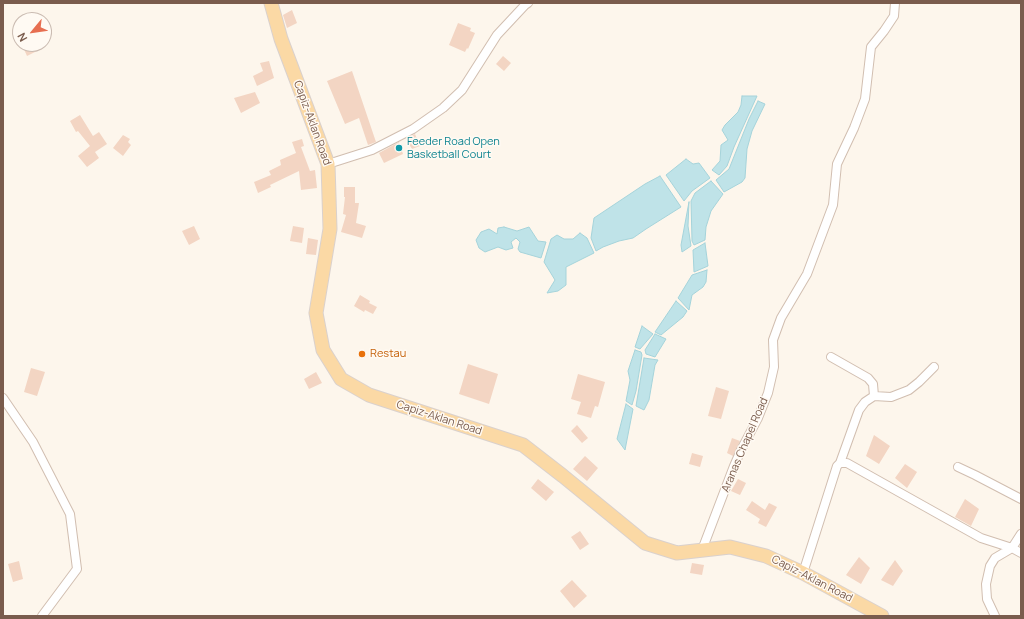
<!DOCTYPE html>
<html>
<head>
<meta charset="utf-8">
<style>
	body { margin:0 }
	#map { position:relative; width:1024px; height:619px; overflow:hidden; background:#fdf6ec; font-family:Manrope,sans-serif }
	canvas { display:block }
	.frame { position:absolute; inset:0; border:4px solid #7a5c4d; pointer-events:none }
	.north { position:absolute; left:12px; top:12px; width:40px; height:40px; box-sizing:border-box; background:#fffaf3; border:1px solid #cabbb1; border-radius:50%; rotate:241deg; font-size:11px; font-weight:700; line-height:16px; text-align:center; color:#7a5c4d }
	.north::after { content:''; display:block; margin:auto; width:14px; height:18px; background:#e76f51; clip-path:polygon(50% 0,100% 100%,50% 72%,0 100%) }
</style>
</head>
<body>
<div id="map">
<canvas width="1024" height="619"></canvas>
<div class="frame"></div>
<div class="north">N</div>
</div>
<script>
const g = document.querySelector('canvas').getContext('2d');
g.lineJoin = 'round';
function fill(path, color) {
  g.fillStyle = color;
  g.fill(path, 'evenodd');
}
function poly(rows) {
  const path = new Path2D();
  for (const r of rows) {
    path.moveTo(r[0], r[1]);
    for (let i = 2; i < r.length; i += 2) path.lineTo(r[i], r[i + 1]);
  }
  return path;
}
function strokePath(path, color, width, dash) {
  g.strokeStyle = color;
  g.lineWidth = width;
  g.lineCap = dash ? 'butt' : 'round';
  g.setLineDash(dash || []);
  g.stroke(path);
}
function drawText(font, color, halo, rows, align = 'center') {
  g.font = font + ' Manrope,sans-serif';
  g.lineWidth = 3;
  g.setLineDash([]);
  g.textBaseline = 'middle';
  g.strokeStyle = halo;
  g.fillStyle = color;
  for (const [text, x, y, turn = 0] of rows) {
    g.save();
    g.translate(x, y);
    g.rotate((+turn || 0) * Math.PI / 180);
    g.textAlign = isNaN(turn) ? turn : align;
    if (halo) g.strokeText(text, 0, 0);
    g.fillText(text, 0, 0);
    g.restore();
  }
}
const water = poly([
	[742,96,757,96,734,147,727,166,719,175,712,170,720,161,721,145,728,140,722,130,725,125,738,112,741,105,742,96],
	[758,101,765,104,752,131,747,149,745,178,742,182,724,192,716,180,729,169,749,119,758,101],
	[686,159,693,164,699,163,710,178,692,191,684,201,666,175,686,159],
	[660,176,681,207,646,229,633,238,619,241,603,247,596,251,591,238,594,218,645,184,660,176],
	[711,181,723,194,711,211,706,227,705,240,694,245,692,241,691,201,695,193,711,181],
	[689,202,688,226,691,246,682,252,681,245,689,202],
	[504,227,517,231,529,227,538,241,546,242,541,258,520,252,518,249,520,242,516,238,511,242,513,248,506,250,498,247,485,252,479,248,476,240,481,232,489,229,497,234,498,228,504,227],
	[580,233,587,238,594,253,566,267,566,285,558,291,547,293,555,280,544,262,551,239,557,235,564,239,573,239,580,233],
	[705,243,708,266,694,272,693,250,705,243],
	[707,270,706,282,703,287,692,295,689,310,678,298,692,275,707,270],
	[676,301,687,311,683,317,661,335,655,332,676,301],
	[642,326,653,334,640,349,635,347,642,326],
	[655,334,666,339,655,357,646,354,645,350,655,334],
	[635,350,641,352,642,355,636,391,632,405,626,401,630,380,628,371,635,350],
	[644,358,658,360,655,365,649,400,644,410,636,406,644,358],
	[626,404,633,409,625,450,617,439,626,404]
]);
fill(water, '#bfe3e8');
strokePath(water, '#a5d3da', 1);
fill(poly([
	[292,10,297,23,287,28,283,15],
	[458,23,471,28,470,31,475,33,468,49,467,48,465,52,449,45],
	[31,44,34,44,37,51,27,56,23,47],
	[503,56,511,63,504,71,496,64],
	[269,61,274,78,257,86,253,76,263,71,260,63],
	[352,71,376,142,368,145,359,118,345,124,327,81],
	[255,92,260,103,241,113,234,98],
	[80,115,93,136,99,132,107,144,95,152,99,158,87,167,78,156,90,146,78,131,76,132,70,121],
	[415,134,420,146,412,149,406,139],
	[123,135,130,139,128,142,131,145,123,156,113,148],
	[302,139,304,146,301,147,310,171,315,170,317,188,301,190,299,171,270,185,271,187,258,193,254,182,271,175,269,171,281,165,280,160,296,153,292,142],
	[399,142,403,154,384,163,379,153],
	[344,187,355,187,355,203,359,203,356,223,366,226,362,238,341,232,346,215,343,214,345,197,344,197],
	[194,226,200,239,189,245,182,231],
	[293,226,304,228,302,243,290,241],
	[308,238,318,240,316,255,306,254],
	[360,295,370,301,369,303,377,307,373,314,365,310,364,312,354,306],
	[468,364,498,374,489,404,459,394],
	[31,368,45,372,37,396,24,392],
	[316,372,322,383,309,389,304,379],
	[578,374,605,382,598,407,595,406,591,418,577,414,581,402,571,399],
	[716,387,729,391,721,419,708,416],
	[577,425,588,438,582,443,571,431],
	[874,435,890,446,879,464,866,456],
	[732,438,740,441,733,456,727,453],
	[692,453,703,456,700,467,689,464],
	[585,456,598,468,587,481,573,469],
	[905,464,917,472,907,488,895,478],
	[538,479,554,492,546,501,531,488],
	[738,479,746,483,740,495,731,491],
	[965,499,979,509,971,526,955,517],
	[752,501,765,510,769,503,777,507,766,527,758,523,760,519,746,510],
	[580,531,589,544,580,550,571,537],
	[859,557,870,568,861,584,846,575],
	[895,560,903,571,893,586,881,580],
	[19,561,23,579,13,582,8,564],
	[692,563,704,565,702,575,690,573],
	[572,580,587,596,574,608,560,591]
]), '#f3d5c3');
const street = poly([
	[328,164,372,150,413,129,443,108,462,90,497,35,525,5,528,3],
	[831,357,868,378,873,384,874,396],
	[3,398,33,442,70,514,77,569,42,616],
	[840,463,859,410,865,402,874,396,891,397,909,390,919,382,934,367],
	[958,467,975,475,1021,499],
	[702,550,734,466,741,450,758,418,768,393,774,367,773,340,781,318,807,274,833,205,837,164,854,128,865,99,871,47,884,31,894,16,895,3],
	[803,573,837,466,840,463,847,463,981,538,1012,548,1021,534],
	[995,616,987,599,986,584,990,566,995,558,1012,548,1021,553]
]);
const primary = poly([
	[271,3,281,39,328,164,330,229,316,313,323,350,341,379,369,395,523,445,563,476,645,543,677,553,730,547,766,556,803,573,882,616]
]);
strokePath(street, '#d1beb0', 10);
strokePath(primary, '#dad1cd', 15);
strokePath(street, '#fff', 8);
strokePath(primary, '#fbd9a5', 13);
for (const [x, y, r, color] of [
	[399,148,4,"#0f9aa8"],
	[362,354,4,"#e8710a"]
]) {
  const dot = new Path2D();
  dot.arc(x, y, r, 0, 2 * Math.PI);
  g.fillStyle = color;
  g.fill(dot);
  strokePath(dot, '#fffaf3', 1.5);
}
drawText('11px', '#7a5c4d', '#fffaf3', [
	["Capiz-Aklan Road",312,123,70],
	["Capiz-Aklan Road",439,418,18],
	["Aranas Chapel Road",745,445,-67],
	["Capiz-Aklan Road",812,579,27]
]);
drawText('11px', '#0d838f', '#fffaf3', [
	["Feeder Road Open",407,142],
	["Basketball Court",407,155]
], 'left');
drawText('11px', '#c56008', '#fffaf3', [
	["Restau",370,354]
], 'left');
</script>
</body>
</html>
